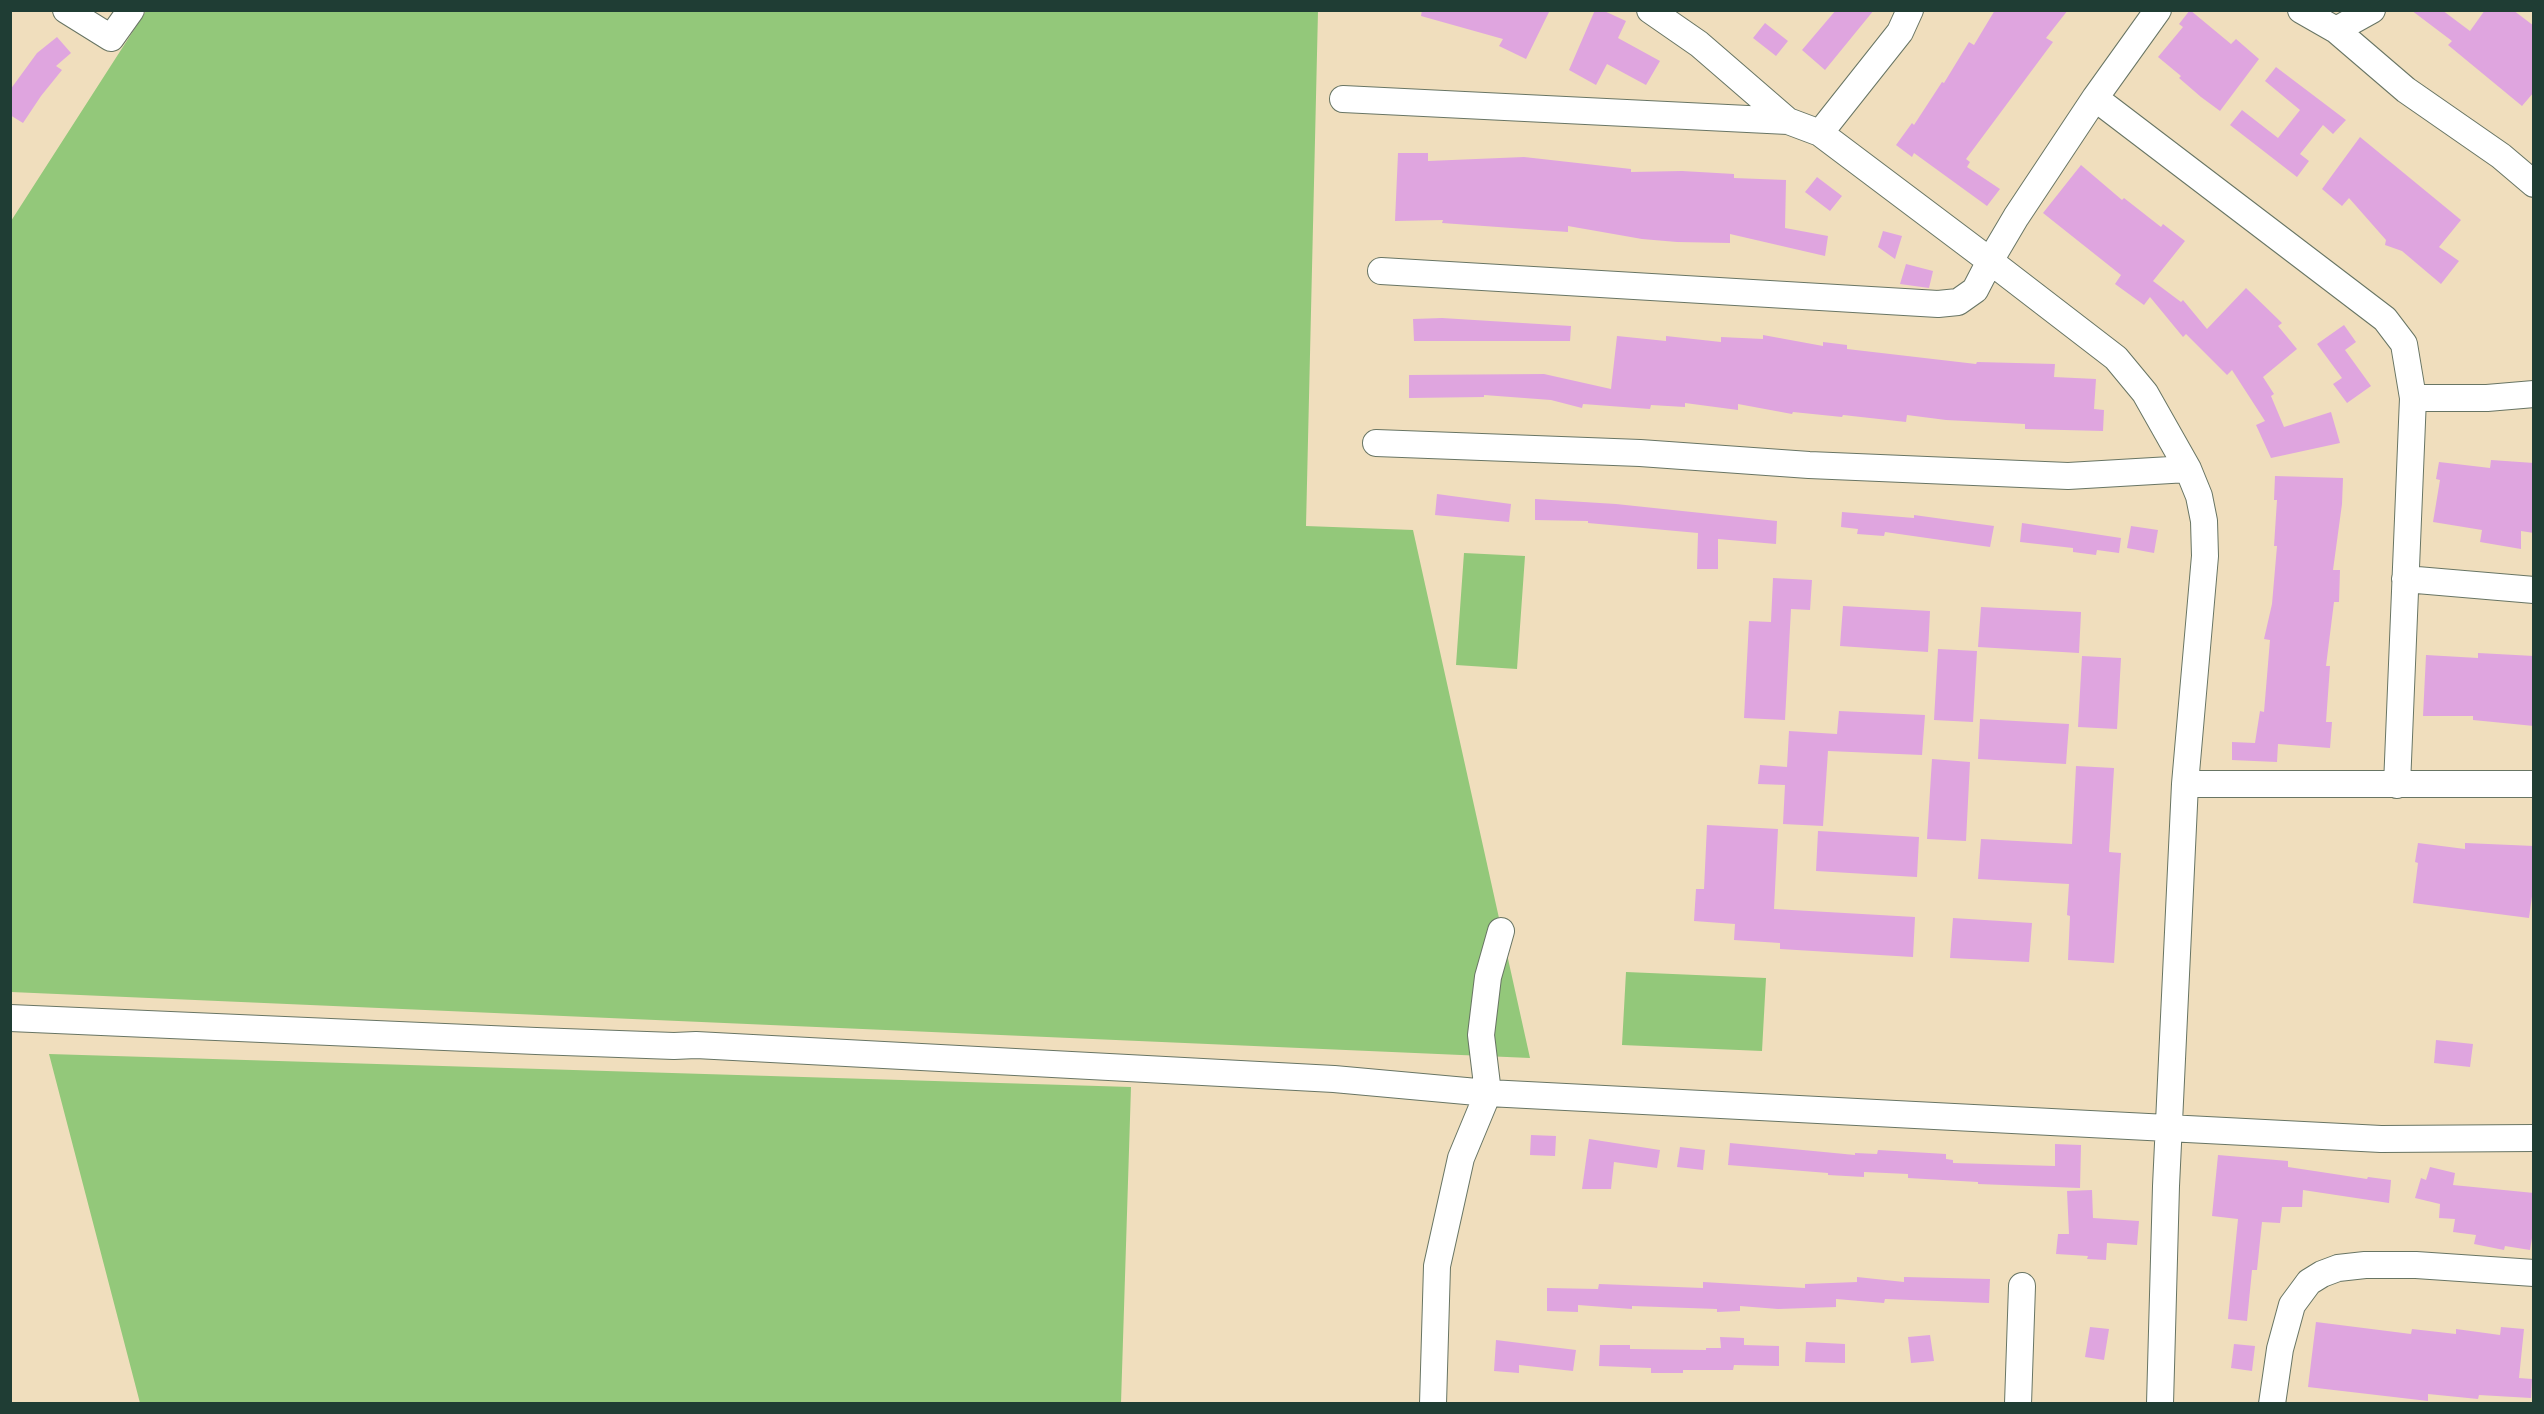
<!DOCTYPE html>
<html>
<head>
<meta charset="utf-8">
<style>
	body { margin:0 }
	#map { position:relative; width:2544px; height:1414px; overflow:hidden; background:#f0debd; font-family:Pangolin,sans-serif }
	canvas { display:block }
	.frame { position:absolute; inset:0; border:12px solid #1f3d34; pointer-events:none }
</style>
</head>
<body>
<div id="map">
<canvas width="2544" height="1414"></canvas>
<div class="frame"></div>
</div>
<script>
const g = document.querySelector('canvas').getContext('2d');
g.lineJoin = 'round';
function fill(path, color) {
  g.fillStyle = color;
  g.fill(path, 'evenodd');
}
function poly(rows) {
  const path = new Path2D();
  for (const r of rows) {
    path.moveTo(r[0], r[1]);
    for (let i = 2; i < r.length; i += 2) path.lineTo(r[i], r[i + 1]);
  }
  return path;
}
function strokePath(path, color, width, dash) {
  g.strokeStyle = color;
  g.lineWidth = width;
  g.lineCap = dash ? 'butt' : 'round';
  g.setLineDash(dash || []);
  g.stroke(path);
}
fill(poly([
	[146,11,1318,11,1306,526,1413,530,1530,1058,11,992,11,221],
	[1464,553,1525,556,1517,669,1456,665],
	[1626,972,1766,978,1762,1051,1622,1045],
	[49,1054,1131,1087,1121,1403,140,1403]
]), '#93c87a');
fill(poly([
	[1422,10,1550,10,1526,59,1499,46,1503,39,1421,16],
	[1595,10,1602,10,1626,21,1618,38,1660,61,1646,85,1607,64,1596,85,1569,70],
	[1836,10,1874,10,1825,70,1802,50],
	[1995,10,2068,10,2046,38,2053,42,1966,159,1970,162,1967,167,2000,189,1987,206,1914,153,1912,157,1896,145,1912,123,1914,125,1942,82,1944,83,1969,42,1974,45],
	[2190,10,2231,44,2236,39,2259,59,2220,111,2201,97,2179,78,2181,76,2158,57,2183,27,2179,24],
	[2411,10,2442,10,2470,31,2485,10,2513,10,2534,26,2534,92,2522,106,2448,45,2452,41],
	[1765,23,1788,41,1776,56,1753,38],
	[57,37,71,53,56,66,62,70,41,96,23,123,10,115,10,90,37,53],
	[2276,67,2346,120,2333,134,2323,125,2300,154,2309,161,2297,177,2230,125,2242,110,2278,138,2300,110,2265,81],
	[2360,137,2461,220,2439,247,2459,261,2441,284,2402,251,2385,245,2386,240,2349,198,2342,206,2322,189],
	[1398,153,1428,153,1428,161,1524,157,1631,169,1631,172,1682,171,1734,174,1734,178,1786,180,1785,228,1828,236,1825,256,1730,234,1730,243,1677,242,1642,239,1568,226,1568,232,1442,223,1443,220,1395,221],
	[2081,165,2122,200,2124,198,2161,227,2163,224,2185,241,2153,281,2181,302,2183,300,2207,329,2246,288,2282,323,2278,326,2297,349,2263,377,2274,394,2271,396,2284,427,2331,412,2340,443,2271,458,2256,425,2265,421,2232,370,2227,375,2186,334,2183,337,2150,297,2144,305,2115,284,2121,275,2043,213],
	[1817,177,1842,196,1830,211,1805,192],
	[1883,231,1902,236,1895,259,1878,247],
	[1906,264,1933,271,1929,288,1900,284],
	[1442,318,1571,326,1570,341,1414,341,1413,319],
	[2344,325,2356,342,2345,350,2371,386,2347,403,2333,384,2342,378,2317,344],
	[1763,335,1823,346,1823,342,1847,345,1847,349,1976,364,1977,362,2055,364,2054,377,2096,379,2094,409,2104,410,2103,431,2025,429,2025,424,1946,420,1907,415,1906,422,1843,415,1842,417,1793,412,1792,414,1738,404,1738,410,1685,403,1685,407,1651,405,1650,409,1583,404,1582,408,1551,400,1484,395,1484,397,1409,398,1409,375,1544,374,1611,389,1617,336,1666,341,1666,336,1721,342,1721,337,1763,339],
	[2491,460,2534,463,2534,533,2521,531,2521,549,2480,542,2482,530,2433,522,2440,480,2436,479,2439,462,2490,468],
	[2275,476,2343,478,2342,504,2333,570,2340,570,2339,602,2334,602,2326,666,2330,666,2326,722,2332,722,2330,748,2278,744,2277,762,2232,760,2232,742,2255,743,2260,711,2264,712,2270,640,2264,639,2272,604,2277,546,2274,546,2277,500,2274,500],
	[1437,494,1511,504,1509,522,1435,515],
	[1535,499,1616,504,1777,521,1776,544,1718,539,1718,569,1697,569,1698,533,1588,523,1588,521,1535,520],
	[1842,512,1914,518,1914,515,1994,526,1990,547,1885,532,1884,536,1857,534,1858,529,1841,527],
	[2022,523,2121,538,2119,553,2097,550,2096,555,2073,552,2073,548,2020,542],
	[2131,526,2158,530,2154,553,2127,548],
	[1773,578,1812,580,1810,610,1791,609,1785,720,1744,718,1749,621,1771,622],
	[1843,606,1930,611,1928,652,1840,646],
	[1981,607,2081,612,2079,653,1978,647],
	[1938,649,1977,651,1973,722,1934,720],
	[2478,653,2534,656,2534,726,2473,720,2473,716,2423,716,2426,655,2478,658],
	[2082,656,2121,658,2117,729,2078,727],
	[1839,711,1925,715,1922,755,1828,751,1823,826,1783,824,1785,785,1758,784,1760,765,1787,767,1789,731,1837,734],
	[1980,719,2069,724,2066,764,1978,759],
	[1932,759,1970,762,1966,841,1927,839],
	[2076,766,2114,768,2109,852,2121,853,2114,963,2068,960,2070,916,2067,915,2069,884,1978,879,1981,839,2072,844],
	[1707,825,1778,829,1774,909,1915,917,1913,957,1780,949,1780,943,1734,940,1735,924,1694,921,1696,889,1704,889],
	[1818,831,1919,837,1917,877,1816,871],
	[2418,843,2465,849,2465,843,2534,846,2534,882,2529,918,2413,903,2418,863,2415,862],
	[1953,918,2032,923,2029,962,1950,958],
	[2436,1040,2473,1044,2470,1067,2434,1063],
	[1531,1135,1556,1136,1555,1156,1530,1155],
	[1589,1139,1660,1150,1657,1168,1614,1162,1611,1189,1582,1189],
	[1730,1143,1855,1155,1855,1153,1877,1154,1878,1150,1946,1154,1946,1159,1953,1160,1953,1163,2055,1166,2055,1144,2081,1145,2080,1188,1978,1184,1978,1182,1908,1178,1908,1174,1864,1172,1864,1177,1828,1175,1828,1173,1728,1165],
	[1680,1147,1705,1150,1703,1170,1677,1167],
	[2218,1155,2288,1161,2288,1167,2367,1179,2368,1177,2391,1180,2389,1203,2303,1190,2302,1207,2282,1207,2280,1223,2262,1222,2257,1270,2252,1270,2247,1321,2228,1319,2238,1219,2212,1216],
	[2430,1167,2455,1173,2453,1185,2534,1193,2534,1226,2530,1250,2505,1246,2504,1250,2474,1244,2476,1235,2453,1232,2455,1219,2439,1218,2440,1204,2415,1198,2421,1178,2426,1180],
	[2092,1190,2093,1218,2139,1221,2137,1245,2107,1243,2106,1260,2087,1259,2088,1256,2056,1254,2058,1234,2069,1234,2067,1191],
	[1857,1277,1904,1282,1904,1277,1990,1279,1989,1303,1885,1299,1884,1303,1836,1299,1836,1307,1778,1309,1740,1306,1740,1311,1717,1312,1717,1309,1632,1306,1632,1309,1578,1305,1578,1312,1547,1311,1547,1288,1598,1289,1599,1284,1703,1288,1703,1282,1805,1288,1805,1284,1857,1282],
	[2316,1322,2411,1334,2412,1329,2456,1334,2456,1329,2500,1335,2501,1327,2524,1329,2519,1378,2532,1379,2531,1398,2479,1395,2478,1399,2428,1394,2428,1401,2308,1387],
	[2090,1327,2109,1329,2104,1360,2085,1357],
	[1930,1335,1934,1361,1911,1363,1908,1337],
	[1720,1337,1744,1338,1744,1345,1779,1346,1779,1366,1734,1365,1733,1370,1683,1370,1683,1373,1651,1373,1651,1368,1599,1366,1600,1345,1630,1345,1630,1349,1706,1350,1706,1348,1721,1348],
	[1496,1340,1576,1350,1573,1371,1519,1365,1519,1373,1494,1371],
	[1806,1342,1845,1344,1845,1363,1805,1362],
	[2234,1344,2255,1346,2252,1371,2231,1368]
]), '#dfa5df');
const street = poly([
	[66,10,111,38,131,10],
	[1650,10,1699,44,1788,121],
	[2158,10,2095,98,2016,217,1990,261,2116,358,2145,393,2188,469,2199,496,2204,521,2205,556,2185,784,2166,1186,2160,1404],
	[2301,10,2336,30,2372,10],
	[2336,30,2406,90,2501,156,2534,184],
	[2095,98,2385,319,2404,344,2413,398,2397,785],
	[1343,99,1788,121,1820,133,1990,261,1975,290,1958,302,1938,304,1381,271],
	[1820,133,1900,32,1910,10],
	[2413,398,2487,398,2534,394],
	[1376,443,1640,453,1809,465,2068,476,2188,469],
	[2405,579,2534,590],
	[2185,784,2534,784],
	[10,1018,536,1041,674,1046,696,1045,1334,1079,1488,1093,2381,1139,2534,1138],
	[1433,1404,1437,1266,1461,1158,1488,1093,1481,1035,1488,977,1501,931],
	[2018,1404,2022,1286],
	[2272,1404,2280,1349,2292,1305,2309,1282,2322,1274,2338,1268,2365,1265,2416,1265,2534,1273]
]);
strokePath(street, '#687564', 28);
strokePath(street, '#fff', 26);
</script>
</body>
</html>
